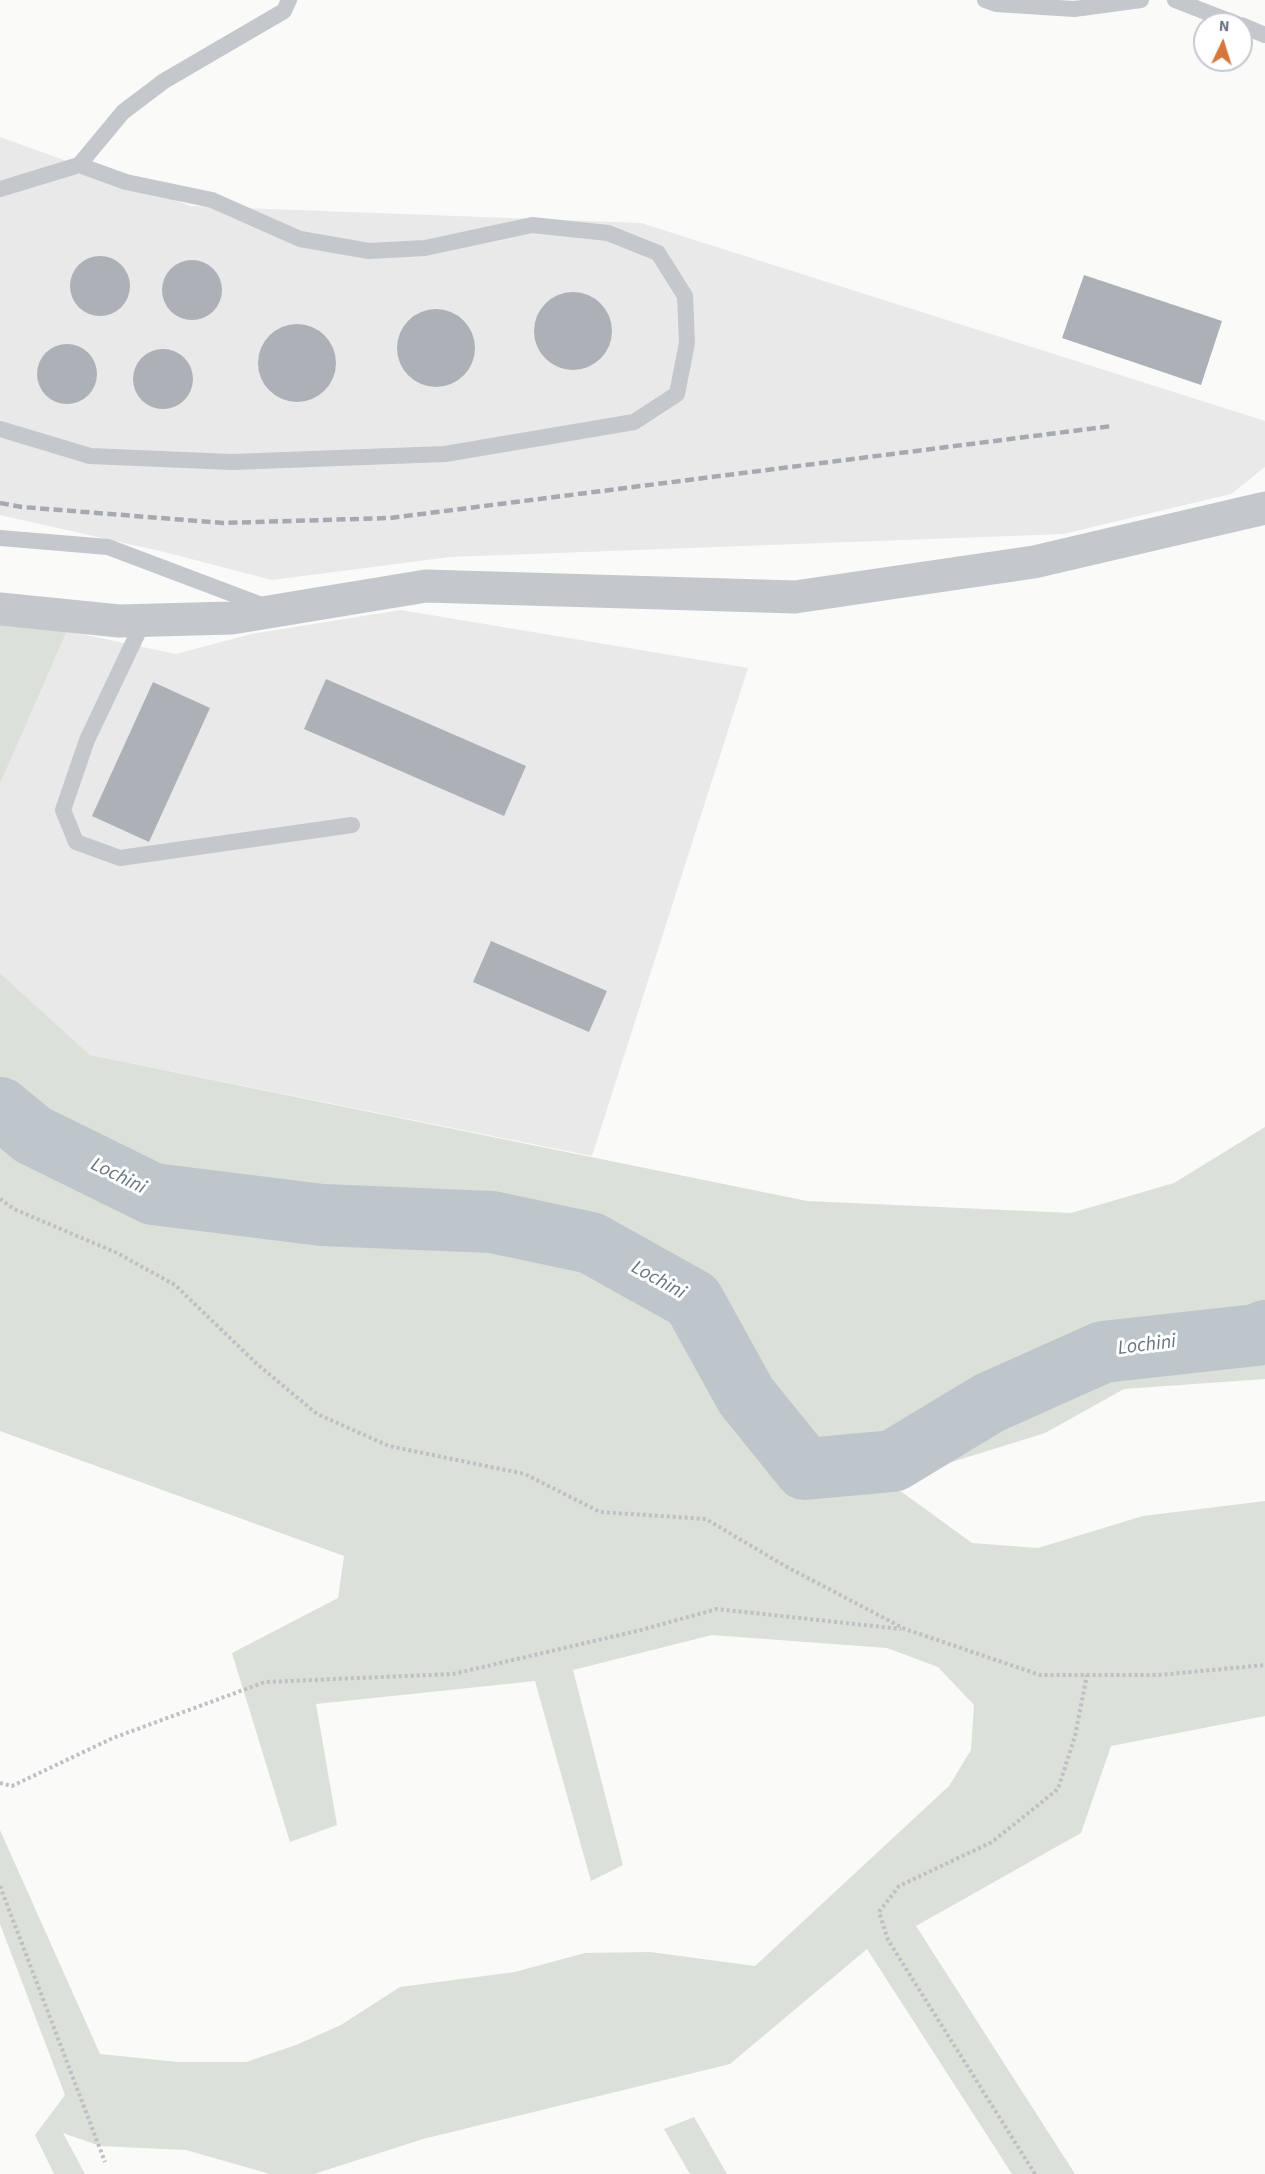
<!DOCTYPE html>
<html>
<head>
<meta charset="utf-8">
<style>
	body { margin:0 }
	#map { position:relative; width:1265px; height:2174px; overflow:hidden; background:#fafaf8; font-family:"Source Sans 3",sans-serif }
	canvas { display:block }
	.north { position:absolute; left:1193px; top:12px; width:60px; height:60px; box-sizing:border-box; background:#fff; border:2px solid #c4c8cf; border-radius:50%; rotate:4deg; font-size:16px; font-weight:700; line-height:24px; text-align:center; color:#6c7686 }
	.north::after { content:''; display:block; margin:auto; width:21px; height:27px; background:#d5773d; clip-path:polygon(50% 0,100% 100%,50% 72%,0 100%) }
</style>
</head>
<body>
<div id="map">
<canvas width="1265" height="2174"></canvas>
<div class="north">N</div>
</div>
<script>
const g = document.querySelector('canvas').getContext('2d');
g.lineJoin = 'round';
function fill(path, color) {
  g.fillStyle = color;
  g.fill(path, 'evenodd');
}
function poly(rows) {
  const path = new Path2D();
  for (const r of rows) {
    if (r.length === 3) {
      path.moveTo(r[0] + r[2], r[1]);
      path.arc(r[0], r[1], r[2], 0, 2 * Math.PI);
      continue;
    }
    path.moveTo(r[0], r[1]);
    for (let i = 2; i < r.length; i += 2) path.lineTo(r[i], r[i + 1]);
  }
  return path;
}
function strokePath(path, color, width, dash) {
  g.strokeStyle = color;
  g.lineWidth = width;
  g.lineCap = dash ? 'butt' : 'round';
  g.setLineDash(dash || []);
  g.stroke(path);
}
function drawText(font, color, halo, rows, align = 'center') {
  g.font = font + ' "Source Sans 3",sans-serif';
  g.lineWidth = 6;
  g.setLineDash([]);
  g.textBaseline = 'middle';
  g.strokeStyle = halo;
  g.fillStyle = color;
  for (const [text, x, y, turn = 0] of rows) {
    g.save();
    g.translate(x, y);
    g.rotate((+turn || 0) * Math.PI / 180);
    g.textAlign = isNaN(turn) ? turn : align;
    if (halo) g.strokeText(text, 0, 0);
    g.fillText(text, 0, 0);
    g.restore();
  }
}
fill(poly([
	[0,137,191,206,641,223,1265,421,1265,467,1231,494,1063,534,450,557,272,580,164,552,0,515],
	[401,610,748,668,592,1156,90,1055,0,973,0,784,67,631,176,654,251,634]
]), '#e8e9e8');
fill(poly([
	[0,605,67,631,0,784],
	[0,973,90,1055,807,1201,1071,1213,1174,1183,1265,1127,1265,1379,1124,1389,1045,1433,888,1482,972,1543,1038,1548,1143,1516,1265,1501,1265,1716,1111,1746,1081,1833,916,1926,1075,2174,1012,2174,867,1949,730,2064,423,2139,314,2174,270,2174,186,2150,100,2146,63,2133,85,2174,54,2174,35,2135,65,2095,0,1924,0,1830,100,2054,178,2062,246,2062,296,2045,341,2025,400,1987,515,1972,585,1953,650,1952,755,1966,949,1786,971,1750,974,1705,938,1667,887,1648,712,1635,573,1670,623,1865,591,1881,535,1681,316,1704,337,1825,290,1842,232,1653,338,1598,344,1556,0,1431],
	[694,2117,727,2174,690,2174,664,2129]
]), '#dbe0d9');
strokePath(poly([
	[0,1108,33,1135,153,1194,322,1215,492,1222,591,1243,693,1300,746,1396,805,1469,893,1461,989,1403,1103,1352,1256,1335,1265,1331]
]), '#bec5cb', 62);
fill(poly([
	[100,286,30],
	[192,290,30],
	[1084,275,1222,321,1201,385,1062,338],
	[573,331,39],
	[436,348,39],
	[297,363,39],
	[67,374,30],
	[163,379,30],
	[326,679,526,766,504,816,304,729],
	[153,682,210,708,149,842,92,816],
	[491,941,607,991,589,1032,473,982]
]), '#acb1b8');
strokePath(poly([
	[0,1199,14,1209,117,1253,175,1285,257,1364,317,1414,389,1446,525,1474,600,1512,706,1519,785,1566,905,1629,1040,1675,1159,1675,1265,1665],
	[0,1783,12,1786,113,1738,265,1682,453,1674,641,1630,717,1609,901,1629],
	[0,1886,105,2162],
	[1035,2174,888,1940,879,1912,899,1886,992,1842,1058,1789,1075,1736,1087,1675]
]), '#bec0c3', 4, [3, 3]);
strokePath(poly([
	[985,0,996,4,1074,9,1141,0],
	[1175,0,1237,24],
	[1241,25,1265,35],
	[0,189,79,165,123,112,164,81,284,11,289,0],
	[0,429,90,456,232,462,445,454,634,422,677,394,687,343,685,296,658,253,608,233,532,225,425,248,369,251,300,239,212,200,126,182,79,165],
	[0,538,108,547,267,607],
	[144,620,87,740,63,810,76,842,120,858,352,825]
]), '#c4c7cb', 16);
strokePath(poly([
	[0,609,119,621,232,618,426,586,795,597,1034,562,1265,508]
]), '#c4c7cb', 33);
strokePath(poly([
	[0,503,22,507,223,523,390,518,1112,426]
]), '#a6aab0', 4.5, [9, 4.5]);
drawText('italic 20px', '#677681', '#fff', [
	["Lochini",118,1177,26],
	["Lochini",658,1281,29],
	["Lochini",1147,1346,-7]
]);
</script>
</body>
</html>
